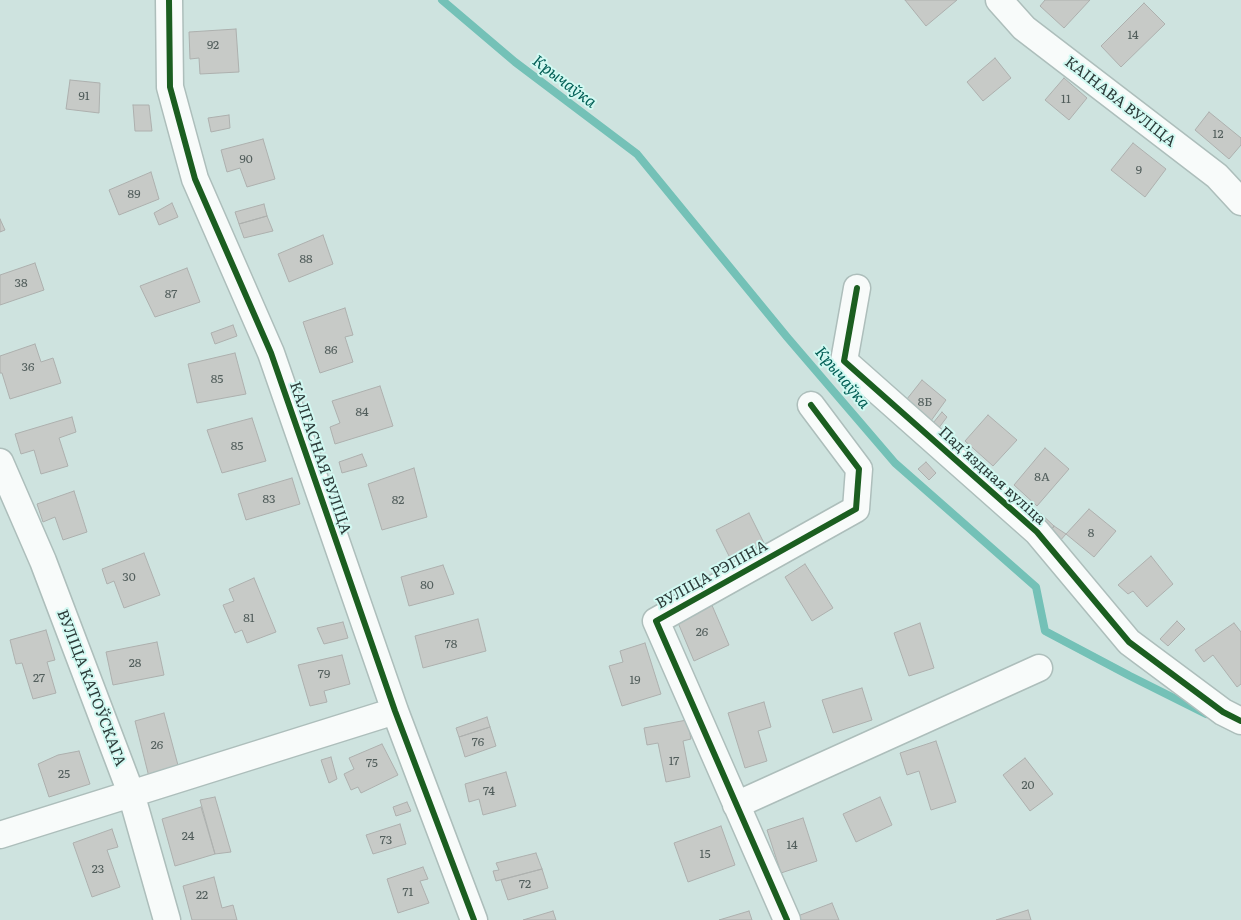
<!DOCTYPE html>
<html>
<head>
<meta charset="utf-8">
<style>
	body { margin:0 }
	canvas { display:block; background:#cee3df }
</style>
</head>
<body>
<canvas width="1241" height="920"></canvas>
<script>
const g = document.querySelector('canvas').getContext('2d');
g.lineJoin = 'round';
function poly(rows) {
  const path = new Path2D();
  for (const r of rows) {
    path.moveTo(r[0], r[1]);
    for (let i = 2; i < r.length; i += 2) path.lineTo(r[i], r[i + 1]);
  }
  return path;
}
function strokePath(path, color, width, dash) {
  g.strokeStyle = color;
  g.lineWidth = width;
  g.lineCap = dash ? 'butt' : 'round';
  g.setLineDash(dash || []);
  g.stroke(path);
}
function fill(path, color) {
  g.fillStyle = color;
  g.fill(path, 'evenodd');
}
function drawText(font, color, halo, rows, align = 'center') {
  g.font = font + ' Literata,serif';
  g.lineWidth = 4;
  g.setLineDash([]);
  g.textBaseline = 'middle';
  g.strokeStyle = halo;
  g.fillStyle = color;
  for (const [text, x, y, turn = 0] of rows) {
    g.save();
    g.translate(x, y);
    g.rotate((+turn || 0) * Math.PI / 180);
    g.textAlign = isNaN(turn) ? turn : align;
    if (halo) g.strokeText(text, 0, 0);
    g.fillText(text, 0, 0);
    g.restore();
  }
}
strokePath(poly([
	[442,0,515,62,637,154,787,337,895,463,1036,587,1045,631,1130,676,1206,714]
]), '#74c1b7', 8);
const building = poly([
	[905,0,957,0,926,26,905,0],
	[1045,0,1090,0,1064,28,1040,6,1045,0],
	[1144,3,1165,24,1121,67,1101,46,1144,3],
	[236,29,239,72,200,74,199,58,190,59,189,32,236,29],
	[995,58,1011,78,983,101,967,82,995,58],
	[1064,78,1087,98,1069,120,1045,100,1064,78],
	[70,80,100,83,99,113,66,109,70,80],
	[133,105,149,105,152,131,135,131,133,105],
	[1209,112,1241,138,1241,145,1229,159,1195,130,1209,112],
	[229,115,230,128,211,132,208,118,229,115],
	[263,139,275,179,247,187,240,168,227,172,221,150,263,139],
	[1133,143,1166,169,1145,197,1111,170,1133,143],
	[151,172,159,199,119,215,109,190,151,172],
	[172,203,178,217,159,225,154,213,172,203],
	[264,204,267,216,239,224,235,212,264,204],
	[267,216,273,231,244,238,239,224,267,216],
	[0,219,5,230,0,232,0,219],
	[323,235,333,264,289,282,278,254,323,235],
	[35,263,44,290,0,305,0,275,35,263],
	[187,268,200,302,155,317,140,286,187,268],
	[345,308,353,335,345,337,353,362,320,373,303,322,345,308],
	[233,325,237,336,215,344,211,333,233,325],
	[35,344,41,362,53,358,61,383,10,399,2,373,0,373,0,356,35,344],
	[235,353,246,394,197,403,188,364,235,353],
	[922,380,946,400,928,425,903,404,922,380],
	[380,386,393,426,335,444,330,427,340,423,332,401,380,386],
	[942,412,947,417,935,433,929,428,942,412],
	[988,415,1017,440,993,466,965,441,988,415],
	[72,417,76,432,59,438,68,466,41,474,34,450,21,454,15,434,72,417],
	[252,418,266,461,222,473,207,430,252,418],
	[1045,448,1069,469,1037,506,1014,485,1045,448],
	[362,454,367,466,342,473,339,462,362,454],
	[926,462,936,473,929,480,918,469,926,462],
	[414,468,427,517,382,530,368,484,414,468],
	[292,478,300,504,246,520,238,494,292,478],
	[74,491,87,532,63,540,55,517,43,522,37,504,74,491],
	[1089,509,1116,531,1094,557,1066,534,1089,509],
	[1038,511,1054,526,1048,535,1031,520,1038,511],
	[749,513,764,543,731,560,716,530,749,513],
	[1054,526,1066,534,1059,542,1048,535,1054,526],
	[144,553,160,595,124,608,114,581,107,584,102,569,144,553],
	[1151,556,1173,584,1147,607,1133,591,1128,594,1118,585,1151,556],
	[805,564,833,608,812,621,785,577,805,564],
	[443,565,454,594,409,606,401,577,443,565],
	[254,578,276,632,247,643,242,630,235,633,223,605,234,601,229,589,254,578],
	[711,603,729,645,694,661,676,618,711,603],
	[478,619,486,651,423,668,415,636,478,619],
	[1177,621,1185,629,1168,646,1160,639,1177,621],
	[343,622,348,638,324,644,317,628,343,622],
	[920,623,934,668,909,676,894,633,920,623],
	[1234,623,1241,632,1241,684,1237,687,1213,655,1204,662,1195,650,1234,623],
	[46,630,55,660,47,662,56,693,33,699,22,663,16,664,10,640,46,630],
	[157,642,164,675,113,685,106,652,157,642],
	[645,643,661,694,622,706,609,666,623,662,620,651,645,643],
	[342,655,350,684,324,691,327,702,310,706,298,665,342,655],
	[862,688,872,720,833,733,822,700,862,688],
	[764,702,771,727,758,731,767,761,745,768,728,713,764,702],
	[164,713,179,769,149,777,135,721,164,713],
	[487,717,490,727,459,737,456,728,487,717],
	[687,720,691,739,683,741,690,777,666,782,658,743,647,745,644,728,687,720],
	[490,727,496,746,465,757,459,737,490,727],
	[936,741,956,802,931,810,919,771,907,775,900,753,936,741],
	[382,744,398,775,361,793,358,787,351,790,344,774,354,769,349,758,382,744],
	[79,751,90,784,49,797,38,764,58,755,79,751],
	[331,757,337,779,329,783,321,760,331,757],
	[1025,758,1053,794,1030,811,1003,775,1025,758],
	[506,772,516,806,483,815,479,799,469,802,465,784,506,772],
	[215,797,231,852,215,854,200,800,215,797],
	[880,797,892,825,856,842,843,814,880,797],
	[407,802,411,811,396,816,393,807,407,802],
	[201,807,215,854,175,866,162,819,201,807],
	[803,818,817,861,781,873,767,830,803,818],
	[400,824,406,844,373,854,366,835,400,824],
	[721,826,735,865,688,882,674,843,721,826],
	[112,829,118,847,107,850,120,887,92,897,73,843,112,829],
	[536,853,542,869,496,881,493,871,499,870,496,863,536,853],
	[423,867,428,879,420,881,429,903,398,913,387,879,423,867],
	[542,869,548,888,508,900,501,880,542,869],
	[214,877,222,908,233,905,237,920,192,920,183,886,214,877],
	[832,903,839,920,797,920,795,917,832,903],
	[1028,910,1031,920,996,920,1028,910],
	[553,911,556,920,523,920,553,911],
	[749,911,752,920,719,920,749,911]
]);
fill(building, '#c7cac7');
strokePath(building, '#adb0ae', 1);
const minor = poly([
	[169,0,170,87,195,179,271,353,395,711,474,920],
	[999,0,1024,28,1217,176,1241,202],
	[857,288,844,361,1037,532,1129,642,1223,712,1241,721],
	[0,462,43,561,131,793,167,920],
	[736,805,1039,668],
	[0,835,395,711],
	[787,920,656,621,856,509,859,469,811,405]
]);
strokePath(minor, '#adbebb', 29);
strokePath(minor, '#f8fbfa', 26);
strokePath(poly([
	[169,0,170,87,195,179,271,353,395,711,474,920],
	[857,288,844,361,1037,532,1129,642,1223,712,1241,721],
	[787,920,656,621,856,509,859,469,811,405]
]), '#1b5e20', 6);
drawText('12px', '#525e5c', null, [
	["14",1133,35],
	["92",213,45],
	["91",84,96],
	["11",1066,99],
	["12",1218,134],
	["90",246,159],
	["9",1139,170],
	["89",134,194],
	["88",306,259],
	["38",21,283],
	["87",171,294],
	["86",331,350],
	["36",28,367],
	["85",217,379],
	["8Б",925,402],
	["84",362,412],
	["85",237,446],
	["8А",1042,477],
	["83",269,499],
	["82",398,500],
	["8",1091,533],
	["30",129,577],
	["80",427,585],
	["81",249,618],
	["26",702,632],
	["78",451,644],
	["28",135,663],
	["79",324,674],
	["27",39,678],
	["19",635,680],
	["76",478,742],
	["26",157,745],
	["17",674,761],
	["75",372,763],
	["25",64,774],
	["20",1028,785],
	["74",489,791],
	["24",188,836],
	["73",386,840],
	["14",792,845],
	["15",705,854],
	["23",98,869],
	["72",525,884],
	["71",408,892],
	["22",202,895]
]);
drawText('15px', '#2b3a38', '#d2f9f2', [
	["КАІНАВА ВУЛІЦА",1120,102,38],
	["КАЛГАСНАЯ ВУЛІЦА",320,458,71],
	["Падʼяздная вуліца",992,476,42],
	["ВУЛІЦА РЭПІНА",712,575,-29],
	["ВУЛІЦА КАТОЎСКАГА",91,688,69]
]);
drawText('italic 16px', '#025e55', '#d2f9f2', [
	["Крычаўка",564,82,37],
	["Крычаўка",842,378,50]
]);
</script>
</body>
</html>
